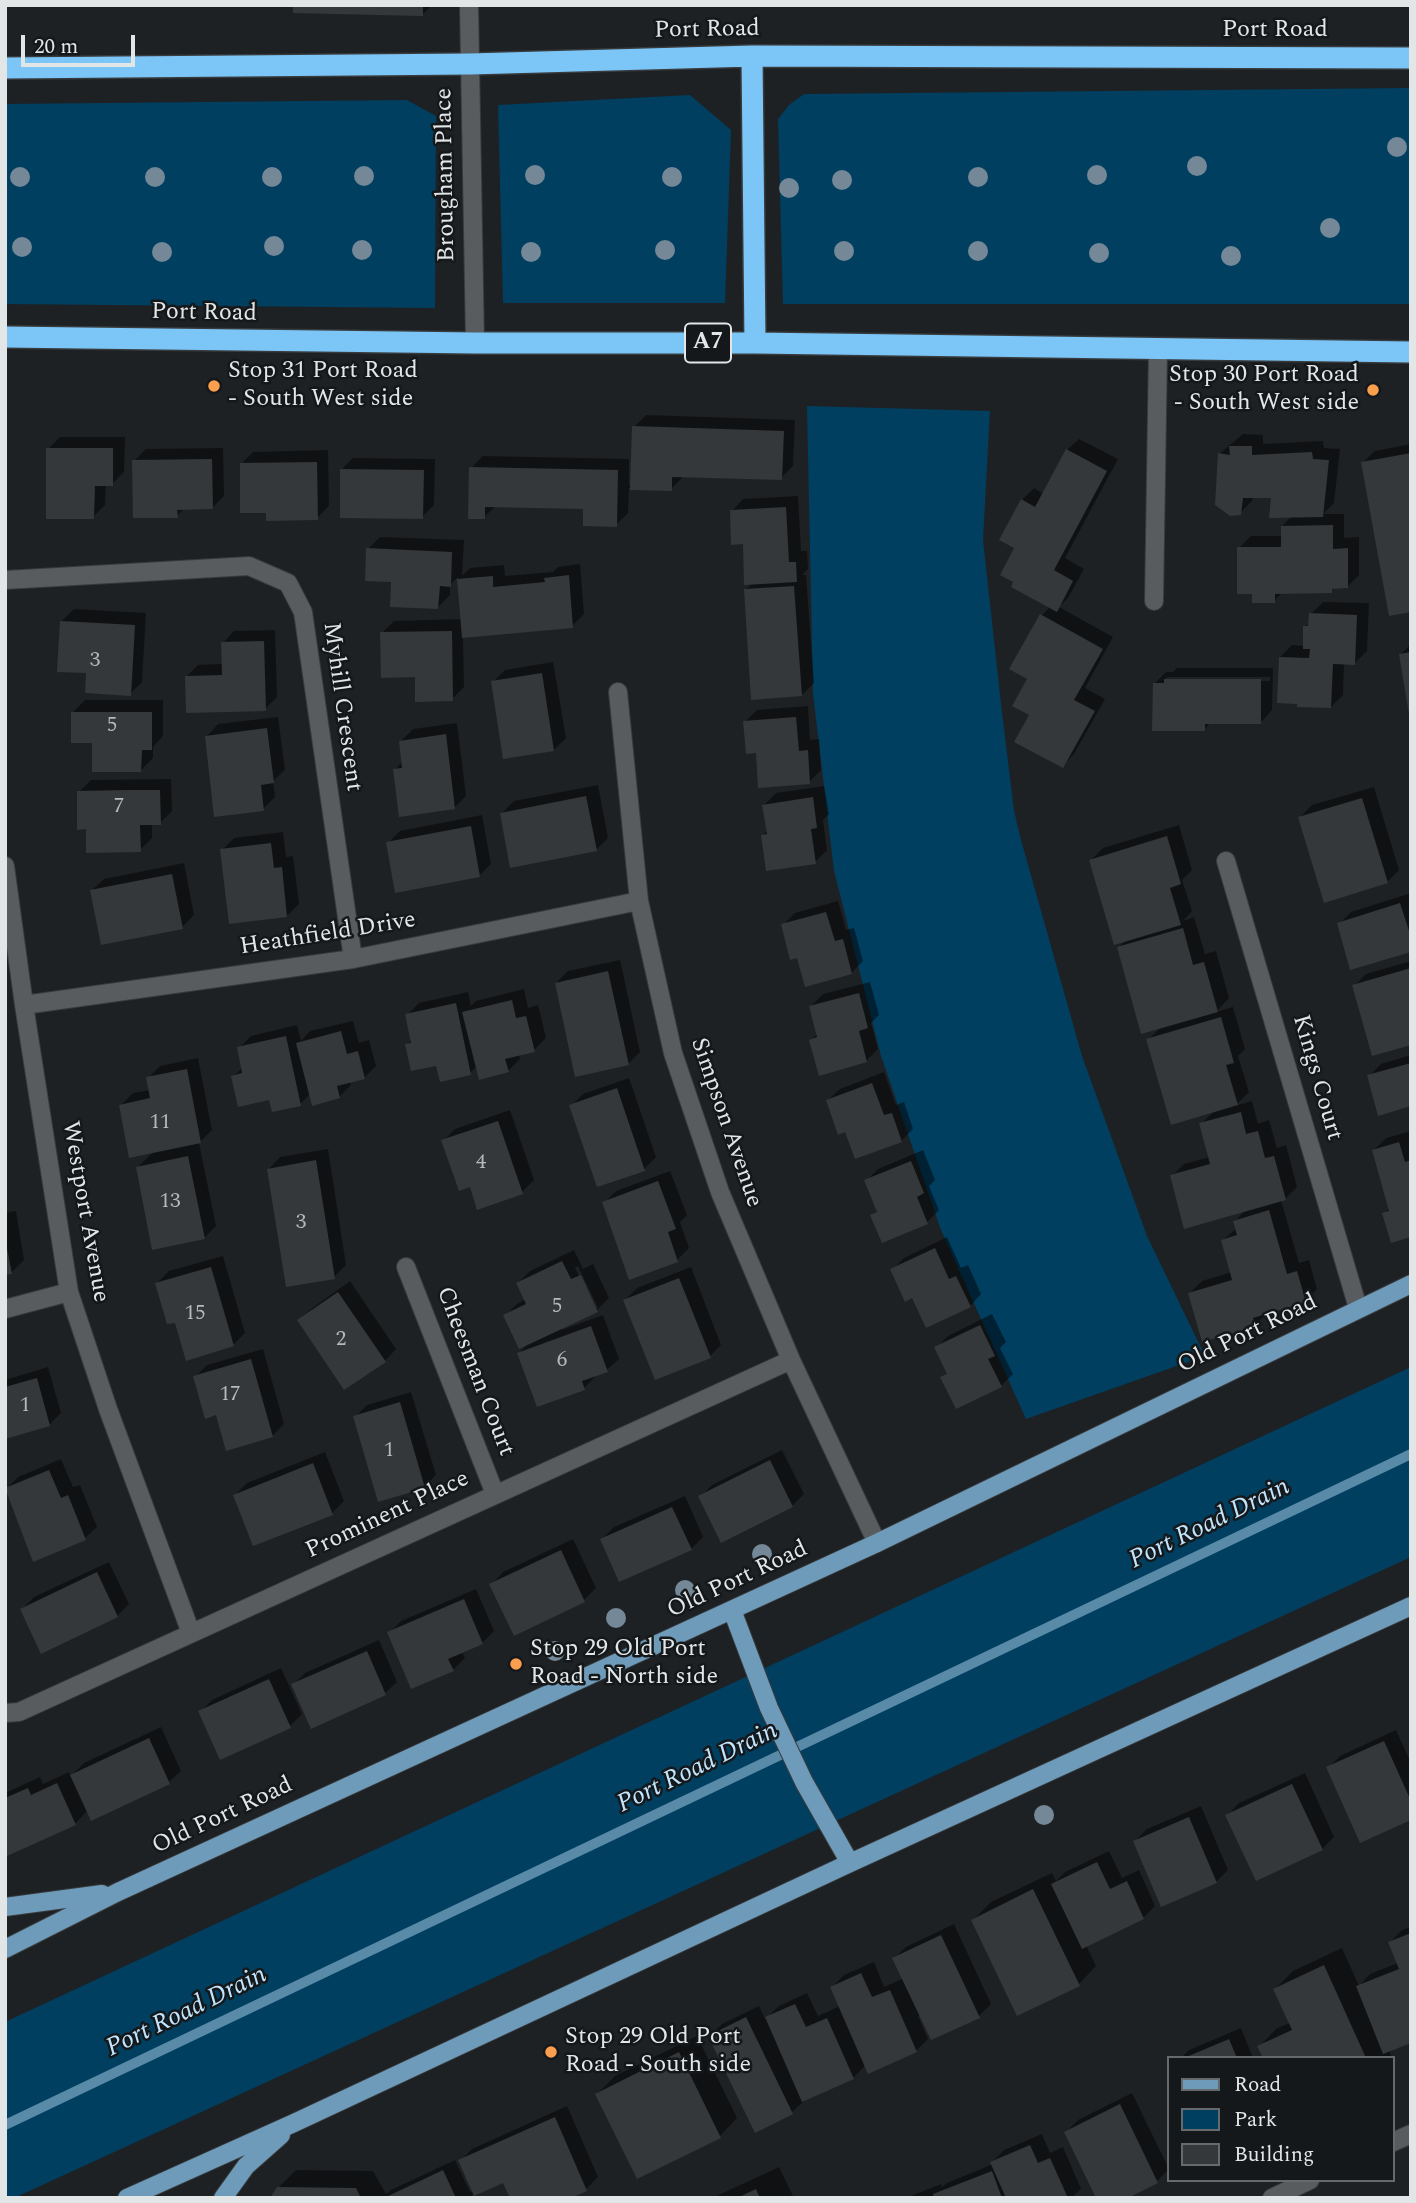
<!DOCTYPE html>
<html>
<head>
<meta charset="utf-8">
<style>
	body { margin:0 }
	#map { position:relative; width:1416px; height:2203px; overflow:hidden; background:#1e2124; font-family:Spectral,serif }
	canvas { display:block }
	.frame { position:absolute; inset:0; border:7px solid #e3e6e7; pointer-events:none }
	.legend { position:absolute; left:1167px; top:2056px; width:228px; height:126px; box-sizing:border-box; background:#15181a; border:2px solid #676a6c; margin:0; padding:9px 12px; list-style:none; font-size:21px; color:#e3e6e7 }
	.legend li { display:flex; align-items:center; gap:14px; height:35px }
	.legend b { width:35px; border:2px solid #676a6c }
	.scale { position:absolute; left:21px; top:35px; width:114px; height:32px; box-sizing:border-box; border:4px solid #e3e6e7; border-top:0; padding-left:9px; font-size:21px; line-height:24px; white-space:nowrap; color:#e3e6e7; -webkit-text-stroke:5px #15181a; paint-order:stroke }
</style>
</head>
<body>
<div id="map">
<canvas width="1416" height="2203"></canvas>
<div class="frame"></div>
<ul class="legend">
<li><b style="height:9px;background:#6e9bba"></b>Road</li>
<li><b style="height:19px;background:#013f60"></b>Park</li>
<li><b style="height:19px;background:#34383b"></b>Building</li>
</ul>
<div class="scale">20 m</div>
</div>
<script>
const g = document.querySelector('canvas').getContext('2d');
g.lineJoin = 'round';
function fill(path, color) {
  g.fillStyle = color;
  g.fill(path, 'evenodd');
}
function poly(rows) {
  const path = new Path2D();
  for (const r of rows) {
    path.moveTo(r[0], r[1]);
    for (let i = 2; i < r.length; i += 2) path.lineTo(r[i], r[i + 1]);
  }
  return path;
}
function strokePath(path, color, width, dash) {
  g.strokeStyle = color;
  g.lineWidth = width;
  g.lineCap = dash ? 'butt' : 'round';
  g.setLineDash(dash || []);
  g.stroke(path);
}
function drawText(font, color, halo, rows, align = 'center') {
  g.font = font + ' Spectral,serif';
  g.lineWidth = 5;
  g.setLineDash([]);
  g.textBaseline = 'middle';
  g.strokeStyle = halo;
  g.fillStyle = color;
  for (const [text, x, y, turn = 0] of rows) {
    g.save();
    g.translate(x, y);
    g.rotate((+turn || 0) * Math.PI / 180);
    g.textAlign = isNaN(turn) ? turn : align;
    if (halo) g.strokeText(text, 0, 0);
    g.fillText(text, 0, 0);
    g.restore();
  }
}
fill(poly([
	[1411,88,1411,304,783,304,778,119,789,105,804,94],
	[690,95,731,130,725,303,503,303,498,105],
	[407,100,436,116,435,308,5,304,5,104],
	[807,406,990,411,983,540,1001,704,1014,811,1021,840,1082,1056,1147,1236,1205,1356,1026,1419,941,1230,881,1056,834,871,813,693],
	[1411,1367,1411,1557,14,2198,5,2198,5,2022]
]), '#013f60');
fill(poly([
	[295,5,432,5,422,15],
	[646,415,795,420,793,466,781,478,683,477,671,489,629,488,628,513,616,525,585,507,496,506,484,517,471,468,483,456,629,459,629,485,632,485,634,427],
	[1243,434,1263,435,1263,444,1323,441,1324,448,1340,449,1334,503,1323,514,1344,514,1344,538,1359,537,1359,575,1347,587,1336,587,1331,591,1283,592,1274,601,1253,592,1239,548,1251,536,1283,536,1282,526,1293,515,1273,497,1253,496,1252,501,1240,513,1219,454],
	[60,437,125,437,124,472,112,484,106,484,105,505,93,517,48,449],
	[1079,439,1118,459,1065,558,1084,569,1068,598,1059,607,1113,637,1085,688,1105,699,1074,754,1062,766,1031,715,1030,679,1042,615,1050,607,1016,547,1022,500,1034,488,1044,494,1067,450],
	[1411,444,1411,610,1363,462,1375,451],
	[223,448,224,496,212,508,185,508,177,516,134,461,146,449],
	[328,450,329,506,317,518,267,511,241,464,253,452],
	[353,458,435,459,434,505,422,517,341,470],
	[798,496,801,551,807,551,808,569,802,575,806,575,814,683,802,695,745,590,753,583,745,542,732,511,743,499],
	[380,537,464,540,462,576,470,568,504,565,505,576,553,572,558,567,580,564,584,614,572,626,463,637,464,687,452,699,417,676,382,633,394,621,462,619,458,577,450,585,450,595,438,607,393,580,368,549],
	[1323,602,1369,603,1367,651,1355,663,1344,663,1343,695,1331,707,1280,657,1292,645,1304,646,1305,627,1310,622,1311,614],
	[74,609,146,613,142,682,130,694,88,671,62,621],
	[275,630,277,697,265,709,186,677,198,665,223,664,223,643,234,631],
	[1411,644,1411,712,1401,654],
	[553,662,566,738,554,750,493,682,505,670],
	[1177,668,1273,668,1272,710,1261,722,1211,722,1204,730,1154,684,1166,672,1173,672],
	[1167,677,1270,677,1270,681,1164,681],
	[85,700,163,700,163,736,153,747,153,758,141,770,94,741,73,712],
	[808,706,810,740,819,739,821,770,809,782,757,751,745,722,757,710],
	[278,717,285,770,273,781,275,797,263,809,207,736,218,724],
	[457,723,466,796,454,808,395,770,403,761,401,741,413,729],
	[171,779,172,811,160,823,152,823,152,838,140,850,88,828,79,792,91,780],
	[598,785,608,838,596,850,502,813,514,801],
	[824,786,829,814,823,820,827,850,815,862,762,836,768,830,764,805,776,793],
	[1374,787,1399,870,1387,882,1300,817,1312,805],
	[482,815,491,864,480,875,388,843,400,831],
	[1179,825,1192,870,1182,880,1192,911,1183,921,1194,917,1205,954,1216,951,1229,998,1216,1012,1233,1007,1245,1049,1238,1056,1249,1092,1235,1106,1252,1101,1258,1124,1269,1120,1277,1148,1286,1145,1297,1187,1285,1199,1281,1200,1299,1263,1309,1260,1317,1289,1306,1300,1267,1313,1255,1325,1190,1293,1202,1281,1232,1272,1223,1240,1237,1228,1235,1221,1247,1209,1172,1176,1184,1164,1210,1157,1201,1124,1214,1111,1148,1040,1162,1026,1119,947,1127,939,1091,860,1103,848],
	[283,832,286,857,293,856,299,904,287,916,222,850,234,838],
	[184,863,194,915,182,927,92,890,104,879],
	[1411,893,1411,950,1339,924,1351,912],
	[838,901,846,930,854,928,863,961,851,973,798,956,783,925,795,913],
	[620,960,640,1052,628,1064,556,983,568,971],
	[1411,961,1411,1043,1354,986,1366,974],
	[870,982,879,1015,871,1023,878,1049,866,1061,811,1040,818,1033,811,1006,823,994],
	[524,989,528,1008,538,1005,546,1038,534,1050,519,1054,520,1059,508,1071,477,1066,470,1073,437,1064,407,1045,412,1039,407,1015,419,1003,468,992,471,1006,476,1001],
	[353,1021,359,1043,369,1040,376,1066,364,1078,350,1081,351,1085,339,1097,311,1093,300,1104,271,1098,233,1077,243,1067,239,1048,251,1036,297,1025,301,1041,310,1031],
	[1411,1055,1411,1105,1369,1076,1381,1064],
	[198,1058,212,1130,199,1143,216,1226,204,1238,138,1167,154,1151,121,1105,133,1093,150,1090,148,1078,160,1066],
	[884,1072,896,1105,904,1102,913,1129,901,1141,846,1130,828,1100,840,1089],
	[629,1078,656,1157,644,1169,598,1185,571,1106,583,1094],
	[510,1110,534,1180,522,1192,471,1185,443,1141,455,1129],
	[1411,1131,1411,1235,1384,1214,1390,1208,1374,1150,1386,1138],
	[328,1149,346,1265,334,1277,269,1169,280,1157],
	[923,1150,935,1180,929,1186,939,1210,927,1222,883,1241,872,1216,878,1210,866,1181,878,1169],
	[670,1171,687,1215,680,1222,689,1248,677,1260,604,1203,616,1191],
	[16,1211,24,1260,12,1272,5,1273,5,1213],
	[947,1237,961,1268,968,1265,981,1294,970,1306,913,1296,892,1270,904,1258],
	[574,1250,583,1269,593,1264,609,1298,597,1310,561,1328,562,1330,603,1315,619,1359,607,1370,595,1375,596,1376,584,1388,519,1353,529,1343,505,1316,517,1304,526,1299,518,1283,530,1271],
	[578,1266,598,1308,595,1308,575,1268],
	[223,1256,245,1333,233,1345,177,1320,157,1283,169,1271],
	[691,1267,721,1345,710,1356,625,1300,637,1288],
	[350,1281,396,1349,385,1361,299,1320,311,1309],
	[992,1314,1006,1342,1000,1348,1013,1374,1001,1386,943,1378,948,1372,936,1348,948,1336],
	[263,1349,284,1424,272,1436,218,1413,195,1377,207,1365],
	[48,1367,61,1413,49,1425,5,1437,5,1380],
	[411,1392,436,1475,424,1487,355,1417,367,1405],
	[782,1450,804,1494,792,1506,700,1497,712,1485],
	[325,1452,344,1501,332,1513,235,1495,247,1483],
	[61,1459,73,1487,80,1485,97,1527,85,1538,6,1489,18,1477],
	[685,1496,703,1537,691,1549,602,1539,614,1527],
	[573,1539,596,1588,584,1600,515,1633,492,1584,503,1572],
	[109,1562,129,1604,117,1616,22,1609,34,1597],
	[476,1589,494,1631,482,1643,462,1652,465,1658,453,1670,389,1633,401,1621],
	[379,1640,397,1682,385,1693,293,1685,305,1673],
	[281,1668,302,1714,290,1726,200,1712,212,1700],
	[161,1727,181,1771,169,1782,88,1810,75,1824,5,1847,5,1793,40,1777,43,1784,69,1772,71,1776,84,1763],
	[1396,1730,1411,1763,1411,1818,1328,1768,1340,1756],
	[1305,1773,1334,1837,1322,1849,1228,1815,1239,1803],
	[1201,1806,1228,1870,1216,1882,1135,1841,1147,1829],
	[1109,1851,1122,1878,1139,1870,1155,1906,1143,1918,1086,1945,1096,1966,1079,1984,973,1920,991,1902,1052,1873,1056,1881,1065,1872],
	[954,1924,991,2004,979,2016,918,2016,928,2039,916,2051,866,2065,853,2078,804,2101,792,2112,710,2036,722,2024,759,2006,765,2019,779,2006,807,1993,818,2016,840,2006,832,1987,844,1975,874,1962,884,1987,904,1978,894,1958,906,1947],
	[1411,1927,1411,2042,1389,2050,1392,2058,1265,2058,1260,2046,1277,2028,1290,2023,1275,1989,1293,1971,1342,1948,1359,1986,1370,1974,1398,1963,1390,1942,1402,1930],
	[1241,2028,1253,2058,1181,2058,1189,2050],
	[697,2036,737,2118,720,2136,597,2094,615,2076],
	[1132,2093,1169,2169,1157,2181,1124,2198,1066,2132,1078,2120],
	[567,2106,598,2177,586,2189,567,2198,504,2180,472,2195,473,2198,272,2198,278,2188,296,2170,373,2171,386,2194,391,2190,455,2160,470,2192,473,2191,460,2161,472,2149],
	[1042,2134,1050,2153,1063,2147,1081,2189,1071,2198,906,2198,941,2184,942,2187,947,2183,993,2164,992,2162,1004,2150],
	[779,2167,794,2198,712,2198]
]), '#0007');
strokePath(poly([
	[5,2125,1411,1454]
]), '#598ba8', 10);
fill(poly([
	[293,5,423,5,423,16,293,13],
	[632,426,784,431,782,480,672,477,672,491,630,490],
	[1229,446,1252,446,1252,455,1312,452,1313,459,1329,460,1323,517,1269,518,1271,498,1243,498,1241,515,1230,516,1215,505,1218,453,1230,455],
	[46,448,113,448,113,486,95,486,94,519,46,519],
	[1066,449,1107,471,1054,570,1073,581,1057,612,1011,587,1013,582,1000,575,1014,548,999,540,1021,499,1035,507],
	[1411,453,1411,612,1389,616,1361,462],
	[212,459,213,509,177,510,178,518,133,518,132,460],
	[317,462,318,520,266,521,266,513,240,513,240,463],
	[469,467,618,470,617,527,583,526,583,509,485,507,485,519,468,519],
	[340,469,424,470,423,519,340,518],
	[786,507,789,562,796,562,797,582,744,585,743,544,731,545,730,510],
	[1333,525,1333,549,1348,548,1348,588,1332,589,1332,593,1275,594,1275,603,1252,603,1252,594,1237,594,1237,547,1281,547,1281,526],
	[366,548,452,552,451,587,440,586,438,609,390,607,391,582,365,581],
	[569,575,573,628,462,638,457,579,493,576,493,587,545,582,544,578],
	[794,586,802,696,751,700,744,589],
	[1309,613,1357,615,1355,665,1333,664,1331,708,1297,707,1297,704,1277,703,1279,657,1309,658,1310,649,1303,649,1303,626,1308,626],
	[1040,614,1103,649,1074,700,1095,711,1063,768,1014,742,1029,715,1012,706,1027,679,1009,669],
	[60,621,135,625,131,696,85,693,86,673,57,672],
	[452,631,453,701,415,702,415,677,381,678,380,632],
	[264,641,266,711,186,713,185,676,222,675,221,642],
	[1411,652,1411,714,1409,714,1399,654],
	[542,673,554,751,503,759,491,681],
	[1164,679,1261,679,1261,724,1205,724,1205,731,1152,731,1153,683,1164,683],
	[71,712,152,712,152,750,142,750,141,772,92,772,92,743,71,743],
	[796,717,799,751,808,750,810,784,758,788,756,753,746,754,743,721],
	[267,728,274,783,261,785,264,811,214,817,205,736],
	[446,734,455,809,399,817,393,769,402,768,399,741],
	[128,790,160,790,161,825,140,825,141,852,86,853,86,829,77,830,77,791],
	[586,796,597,851,510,868,500,813],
	[813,797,817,828,811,829,816,864,766,871,761,835,767,834,762,805],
	[1362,798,1388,883,1324,903,1298,817],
	[471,826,480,877,395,893,386,842],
	[1167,836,1181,884,1170,888,1181,925,1114,945,1089,860],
	[271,843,274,868,282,867,287,917,229,924,220,849],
	[172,874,183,929,101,945,90,890],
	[1400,903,1411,937,1411,952,1350,970,1337,923],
	[826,912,835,941,843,939,852,974,805,987,797,958,790,960,781,924],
	[1183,928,1193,965,1204,962,1218,1012,1141,1034,1117,947],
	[1411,968,1411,1045,1372,1056,1352,985],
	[608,971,629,1065,575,1077,555,983],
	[859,993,868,1028,859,1031,867,1062,819,1076,809,1040,817,1037,809,1006],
	[512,1000,516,1018,526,1016,535,1052,505,1059,509,1072,479,1080,462,1012],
	[456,1003,471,1075,440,1082,436,1066,411,1071,405,1044,411,1043,405,1014],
	[1221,1017,1234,1063,1226,1065,1238,1105,1171,1125,1146,1039],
	[341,1031,347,1054,358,1051,365,1079,337,1086,340,1098,312,1106,296,1043],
	[286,1036,301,1106,272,1112,269,1100,238,1107,231,1076,242,1073,237,1047],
	[1411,1063,1411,1106,1378,1116,1367,1075],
	[187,1069,201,1143,129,1158,119,1105,150,1098,146,1077],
	[872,1083,884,1115,892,1113,902,1142,855,1159,845,1132,838,1135,826,1100],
	[617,1088,645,1171,597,1187,569,1105],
	[1241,1112,1246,1134,1258,1131,1265,1158,1274,1156,1286,1200,1184,1229,1170,1175,1210,1164,1199,1123],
	[498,1121,523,1194,477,1210,470,1187,459,1191,441,1140],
	[1399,1142,1405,1162,1411,1160,1411,1237,1391,1243,1382,1213,1389,1211,1372,1150],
	[188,1156,205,1239,152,1250,136,1167],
	[316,1160,335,1279,286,1287,267,1169],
	[911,1161,924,1193,917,1197,928,1224,882,1243,870,1215,877,1212,864,1180],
	[658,1181,676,1229,668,1232,678,1262,629,1280,602,1202],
	[1269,1210,1287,1274,1297,1271,1306,1302,1253,1318,1256,1327,1202,1342,1188,1293,1232,1280,1221,1240,1237,1235,1233,1221],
	[5,1238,12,1274,5,1275],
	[935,1248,949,1279,956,1276,971,1307,926,1328,912,1298,905,1302,890,1269],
	[562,1261,571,1279,581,1275,598,1312,519,1349,503,1315,526,1304,516,1283],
	[211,1267,234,1346,186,1361,175,1323,167,1324,155,1283],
	[679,1278,711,1358,655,1380,623,1300],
	[338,1292,386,1362,344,1390,297,1320],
	[980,1325,995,1356,988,1359,1002,1387,956,1409,940,1377,947,1374,934,1347],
	[591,1326,608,1372,582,1381,585,1390,537,1407,517,1353],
	[251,1359,273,1437,226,1451,216,1415,205,1419,193,1376],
	[37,1378,50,1426,5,1439,5,1387],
	[400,1402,425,1488,378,1502,353,1416],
	[770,1460,793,1507,721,1543,698,1496],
	[313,1463,333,1515,253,1546,233,1495],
	[49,1470,61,1498,68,1495,86,1540,33,1562,5,1488],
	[672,1507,692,1550,619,1582,600,1539],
	[561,1550,585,1602,514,1636,489,1584],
	[97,1572,118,1617,41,1654,20,1609],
	[464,1599,483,1644,448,1659,454,1671,411,1689,387,1632],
	[367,1651,386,1695,311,1729,291,1684],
	[269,1679,291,1728,220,1760,198,1711],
	[149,1738,170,1784,91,1821,70,1775],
	[1384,1741,1411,1801,1411,1820,1360,1843,1326,1767],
	[57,1783,76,1825,7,1856,5,1852,5,1798,28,1788,31,1795],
	[1292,1784,1323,1850,1256,1881,1225,1815],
	[1189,1817,1217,1883,1161,1907,1133,1841],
	[1097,1862,1110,1889,1127,1881,1144,1919,1082,1949,1051,1884],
	[1033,1889,1080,1986,1017,2016,971,1920],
	[1411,1933,1411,2043,1383,2054,1356,1986,1399,1969,1388,1942],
	[941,1935,980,2018,931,2040,892,1958],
	[1324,1965,1366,2058,1263,2058,1257,2046,1292,2030,1273,1989],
	[861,1973,872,1997,890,1990,917,2052,868,2074,830,1987],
	[795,2004,806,2027,827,2018,854,2079,802,2102,765,2017],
	[746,2017,793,2114,755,2133,708,2036],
	[1229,2039,1237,2058,1184,2058],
	[679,2052,721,2138,637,2179,595,2094],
	[1120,2104,1158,2183,1128,2198,1096,2198,1064,2132],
	[555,2117,587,2191,571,2198,510,2198,503,2183,474,2196,458,2160],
	[1030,2145,1038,2163,1050,2158,1068,2198,1006,2198,990,2162],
	[443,2170,456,2198,384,2198],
	[992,2171,1002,2198,934,2198,933,2194],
	[277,2187,356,2188,361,2198,270,2198],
	[756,2189,760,2198,737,2198]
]), '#34383b');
const minor = poly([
	[469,5,475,343],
	[5,580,249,566,288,583,303,612,353,959],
	[1154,601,1158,349],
	[618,692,639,901,673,1053,720,1192,791,1360,877,1543],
	[1226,861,1358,1308],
	[5,866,24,1005,69,1292,108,1409,191,1633],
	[24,1005,353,959,639,901],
	[406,1267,495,1494],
	[5,1309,69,1292],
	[5,1713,19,1712,791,1360],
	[1393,2142,1411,2134],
	[1272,2198,1310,2180]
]);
const major = poly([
	[732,1610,769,1708,804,1782,850,1863],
	[5,1907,102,1894],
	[5,1949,118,1892,877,1543,1411,1284],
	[127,2198,294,2123,850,1863,1411,1606],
	[223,2198,246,2166,281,2135]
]);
const highway = poly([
	[752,56,755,343],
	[5,68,470,64,752,56,1411,58],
	[5,337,475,343,755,343,1411,352]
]);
strokePath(minor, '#383b3d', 20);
strokePath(major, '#383b3d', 20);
strokePath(highway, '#383b3d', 24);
strokePath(minor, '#585c5f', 18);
strokePath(major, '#6e9bba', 18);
strokePath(highway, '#7cc5f7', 21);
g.fillStyle = '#748897';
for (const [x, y] of [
	[1397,147],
	[1197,166],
	[535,175],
	[1097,175],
	[364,176],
	[20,177],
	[155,177],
	[272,177],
	[672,177],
	[978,177],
	[842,180],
	[789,188],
	[1330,228],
	[274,246],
	[22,247],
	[362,250],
	[665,250],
	[844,251],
	[978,251],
	[162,252],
	[531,252],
	[1099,253],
	[1231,256],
	[762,1554],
	[685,1590],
	[616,1618],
	[555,1651],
	[1044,1815]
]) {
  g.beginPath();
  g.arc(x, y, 10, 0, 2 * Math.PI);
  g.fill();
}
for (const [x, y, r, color] of [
	[214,386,7,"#fa9f4e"],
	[1373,390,7,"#fa9f4e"],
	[516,1664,7,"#fa9f4e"],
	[551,2052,7,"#fa9f4e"]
]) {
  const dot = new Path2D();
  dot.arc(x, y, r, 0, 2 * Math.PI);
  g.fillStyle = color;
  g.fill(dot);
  strokePath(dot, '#15181a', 2.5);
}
drawText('21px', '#b7babc', null, [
	["3",95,662],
	["5",112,727],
	["7",119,808],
	["11",160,1124],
	["4",481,1164],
	["13",170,1203],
	["3",301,1224],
	["5",557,1308],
	["15",195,1315],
	["2",341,1341],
	["6",562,1362],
	["17",230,1396],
	["1",25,1407],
	["1",389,1452]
]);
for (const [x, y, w] of [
	[708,343,46]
]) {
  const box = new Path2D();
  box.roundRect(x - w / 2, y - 19.5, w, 39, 5);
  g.fillStyle = '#15181a';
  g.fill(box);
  strokePath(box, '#e3e6e7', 2);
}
drawText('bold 23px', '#e3e6e7', null, [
	["A7",708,343]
]);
drawText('24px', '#e3e6e7', '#15181a', [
	["Port Road",707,31,-1],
	["Port Road",1275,31],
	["Brougham Place",447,175,-91],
	["Port Road",204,314,1],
	["Myhill Crescent",341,707,82],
	["Heathfield Drive",328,935,-9],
	["Kings Court",1316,1078,74],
	["Simpson Avenue",725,1123,71],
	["Westport Avenue",84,1212,80],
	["Old Port Road",1248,1335,-26],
	["Cheesman Court",474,1372,69],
	["Prominent Place",388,1516,-25],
	["Old Port Road",738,1581,-25],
	["Old Port Road",223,1817,-25]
]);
drawText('24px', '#e3e6e7', '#15181a', [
	["Stop 31 Port Road",228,372],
	["- South West side",228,400],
	["Stop 30 Port Road",1359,376,"right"],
	["- South West side",1359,404,"right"],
	["Stop 29 Old Port",530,1650],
	["Road - North side",530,1678],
	["Stop 29 Old Port",565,2038],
	["Road - South side",565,2066]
], 'left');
drawText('italic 26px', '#c2e5fe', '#15181a', [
	["Port Road Drain",1210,1525,-26],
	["Port Road Drain",698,1769,-26],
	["Port Road Drain",187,2013,-26]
]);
</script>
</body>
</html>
